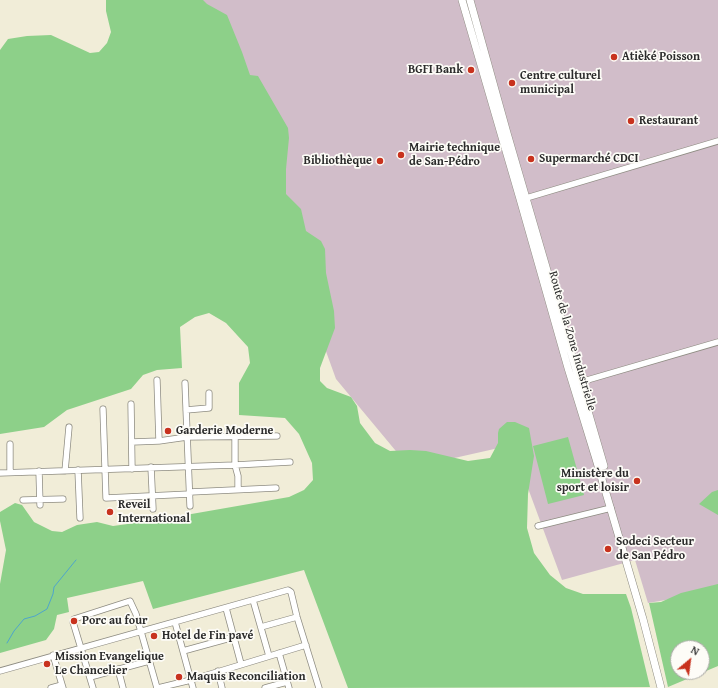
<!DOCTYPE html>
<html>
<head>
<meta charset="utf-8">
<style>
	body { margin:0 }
	#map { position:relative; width:718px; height:688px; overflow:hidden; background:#f1edd8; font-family:"Gentium Book Plus",serif }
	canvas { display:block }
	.north { position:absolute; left:670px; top:640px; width:40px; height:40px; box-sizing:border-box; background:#fdfcf7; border:1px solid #a9a8a5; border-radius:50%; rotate:29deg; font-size:11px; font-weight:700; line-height:16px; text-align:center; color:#2b2b2b }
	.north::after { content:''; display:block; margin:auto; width:14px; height:18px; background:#c8321e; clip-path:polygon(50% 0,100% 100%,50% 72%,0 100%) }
</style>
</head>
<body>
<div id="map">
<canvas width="718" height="688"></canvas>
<div class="north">N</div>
</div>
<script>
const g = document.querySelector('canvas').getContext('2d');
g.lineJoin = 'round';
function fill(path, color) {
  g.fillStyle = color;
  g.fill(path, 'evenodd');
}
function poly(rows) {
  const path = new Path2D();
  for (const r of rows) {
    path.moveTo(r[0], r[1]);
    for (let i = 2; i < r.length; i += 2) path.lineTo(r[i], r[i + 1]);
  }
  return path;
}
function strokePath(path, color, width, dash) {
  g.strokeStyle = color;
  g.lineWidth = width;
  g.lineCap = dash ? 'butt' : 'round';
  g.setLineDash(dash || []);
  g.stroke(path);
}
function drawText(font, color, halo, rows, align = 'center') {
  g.font = font + ' "Gentium Book Plus",serif';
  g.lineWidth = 3.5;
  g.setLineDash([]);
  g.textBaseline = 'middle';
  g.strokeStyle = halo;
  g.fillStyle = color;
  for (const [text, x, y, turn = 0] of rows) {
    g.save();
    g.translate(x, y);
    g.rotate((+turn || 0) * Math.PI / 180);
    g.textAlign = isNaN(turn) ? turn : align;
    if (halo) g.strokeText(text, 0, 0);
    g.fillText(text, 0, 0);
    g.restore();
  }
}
fill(poly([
	[199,0,718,0,718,591,648,603,635,560,562,580,512,445,410,468,336,379]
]), '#d1bdc9');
fill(poly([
	[106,0,203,0,207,4,227,15,242,52,250,75,258,76,288,128,289,138,286,169,286,194,301,209,306,231,321,241,325,249,326,273,334,311,335,328,320,368,320,381,327,388,351,397,357,406,360,423,375,443,390,451,410,450,426,451,468,461,490,458,498,443,498,433,499,429,507,422,515,422,529,428,534,456,528,494,527,528,534,553,550,575,566,588,583,594,626,594,631,608,650,687,348,688,304,570,153,609,143,581,67,598,69,612,57,615,54,629,46,640,0,653,0,584,6,550,0,521,0,512,15,503,22,505,34,522,52,531,62,532,77,525,97,522,113,526,157,520,289,497,304,490,313,480,312,463,299,434,285,418,239,415,239,383,250,363,248,347,226,323,209,313,195,317,180,327,182,368,157,370,143,375,131,389,67,410,44,427,0,434,0,50,8,39,27,36,51,35,90,53,99,52,107,43,111,32,106,11],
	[568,437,584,495,548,504,533,446],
	[718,490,718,515,699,504,712,492],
	[718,584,718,666,668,687,649,603,661,602,681,593],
	[678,648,702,648,702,672,678,672]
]), '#8dd089');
strokePath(poly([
	[7,643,14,631,24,619,35,616,47,609,53,594,54,587,76,560]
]), '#4ea5cb', 1);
const minor = poly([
	[523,199,718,141],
	[157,380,159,441],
	[185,383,190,506],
	[577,383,718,342],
	[131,404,132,469],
	[103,409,106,498,190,494],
	[186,410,209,408,209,393],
	[235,436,235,465,238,476,238,489],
	[132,442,159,441,187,437,277,436],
	[151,467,153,509],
	[78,470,80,518],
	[39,471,40,505],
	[65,471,69,427],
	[10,472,10,444],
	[0,473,235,465,290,462],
	[190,492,276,488],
	[23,500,63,499],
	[538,526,611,508],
	[253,600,269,656],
	[226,608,241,664],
	[175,622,193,688],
	[261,627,297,617],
	[183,651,234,637],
	[279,653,289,688],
	[53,655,63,688],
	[118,669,123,688],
	[0,671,288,590,291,592,297,617,319,688],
	[218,671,222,688],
	[90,677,149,661],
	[51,688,62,685],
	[93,688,73,622,74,619,130,601,136,614,157,688],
	[158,688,191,680,306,645],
	[265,688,287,682]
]);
const major = poly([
	[462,0,520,199,568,368,596,459,643,619,661,688],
	[470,0,507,133,604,466]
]);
strokePath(minor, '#8e8c82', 7);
strokePath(major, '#8e8c82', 8);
strokePath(minor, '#fff', 5.5);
strokePath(major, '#fff', 7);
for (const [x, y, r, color] of [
	[614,57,4,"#c8321e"],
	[471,70,4,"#c8321e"],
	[512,83,4,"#c8321e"],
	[631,121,4,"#c8321e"],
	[401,155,4,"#c8321e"],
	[531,159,4,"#c8321e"],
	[380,161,4,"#c8321e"],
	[168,431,4,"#c8321e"],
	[637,481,4,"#c8321e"],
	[110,512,4,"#c8321e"],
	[608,549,4,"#c8321e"],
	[74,621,4,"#c8321e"],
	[154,636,4,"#c8321e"],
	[47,664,4,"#c8321e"],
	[179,677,4,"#c8321e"]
]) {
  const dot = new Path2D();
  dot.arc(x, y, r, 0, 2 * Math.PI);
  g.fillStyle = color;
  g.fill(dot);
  strokePath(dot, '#fdfcf7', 1.5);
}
drawText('bold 12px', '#2b2b2b', '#fdfcf7', [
	["Atièké Poisson",622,57],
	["BGFI Bank",463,70,"right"],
	["Centre culturel",520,76],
	["municipal",520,90],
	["Restaurant",639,121],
	["Mairie technique",409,148],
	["de San-Pédro",409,162],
	["Supermarché CDCI",539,159],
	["Bibliothèque",372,161,"right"],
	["Garderie Moderne",176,431],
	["Ministère du",629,474,"right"],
	["sport et loisir",629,488,"right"],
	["Reveil",118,505],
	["International",118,519],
	["Sodeci Secteur",616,542],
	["de San Pédro",616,556],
	["Porc au four",82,621],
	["Hotel de Fin pavé",162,636],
	["Mission Evangelique",55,657],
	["Le Chancelier",55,671],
	["Maquis Reconciliation",187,677]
], 'left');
drawText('12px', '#2b2b2b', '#fdfcf7', [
	["Route de la Zone Industrielle",572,341,74]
]);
</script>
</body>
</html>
